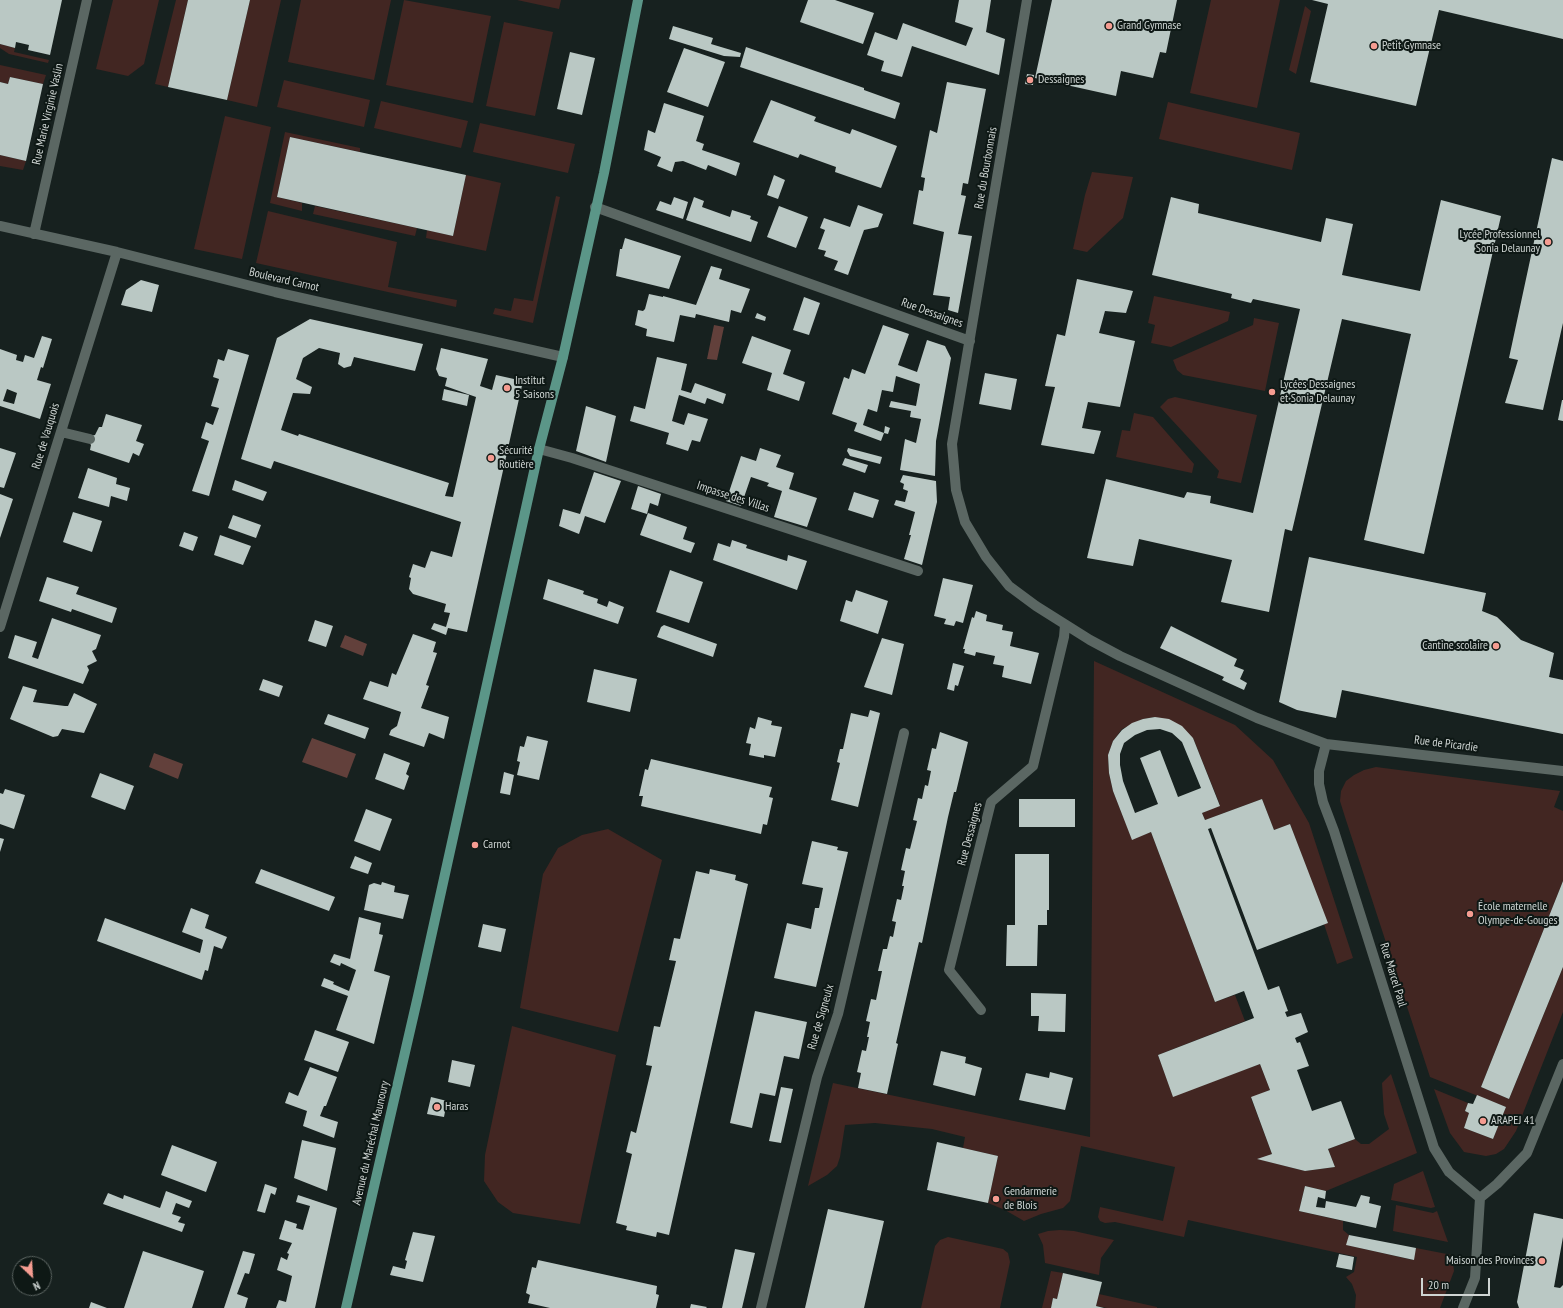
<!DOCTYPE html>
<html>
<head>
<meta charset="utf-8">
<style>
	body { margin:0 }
	#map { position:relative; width:1563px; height:1308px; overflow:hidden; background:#17211f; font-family:"PT Sans Narrow",sans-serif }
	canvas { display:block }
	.north { position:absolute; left:12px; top:1256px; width:40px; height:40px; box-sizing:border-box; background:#0e1815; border:1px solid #5b6461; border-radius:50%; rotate:155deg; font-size:11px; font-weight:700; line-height:16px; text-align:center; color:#cfd5d3 }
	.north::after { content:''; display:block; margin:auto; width:14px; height:18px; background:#f59c91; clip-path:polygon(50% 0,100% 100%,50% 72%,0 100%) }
	.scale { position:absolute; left:1421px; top:1278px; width:69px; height:18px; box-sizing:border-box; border:2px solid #cfd5d3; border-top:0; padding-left:5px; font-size:12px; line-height:14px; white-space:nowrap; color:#cfd5d3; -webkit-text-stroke:3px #0e1815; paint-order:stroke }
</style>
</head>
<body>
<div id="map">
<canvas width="1563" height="1308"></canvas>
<div class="north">N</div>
<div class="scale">20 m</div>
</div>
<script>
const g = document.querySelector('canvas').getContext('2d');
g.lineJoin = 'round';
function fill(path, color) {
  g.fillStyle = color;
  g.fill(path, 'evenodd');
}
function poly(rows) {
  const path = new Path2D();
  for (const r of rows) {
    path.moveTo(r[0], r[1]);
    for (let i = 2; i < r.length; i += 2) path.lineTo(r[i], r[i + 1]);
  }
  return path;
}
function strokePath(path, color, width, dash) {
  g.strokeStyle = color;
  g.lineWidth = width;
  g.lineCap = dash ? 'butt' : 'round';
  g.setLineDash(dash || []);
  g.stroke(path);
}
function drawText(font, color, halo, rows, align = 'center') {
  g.font = font + ' "PT Sans Narrow",sans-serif';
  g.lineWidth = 4;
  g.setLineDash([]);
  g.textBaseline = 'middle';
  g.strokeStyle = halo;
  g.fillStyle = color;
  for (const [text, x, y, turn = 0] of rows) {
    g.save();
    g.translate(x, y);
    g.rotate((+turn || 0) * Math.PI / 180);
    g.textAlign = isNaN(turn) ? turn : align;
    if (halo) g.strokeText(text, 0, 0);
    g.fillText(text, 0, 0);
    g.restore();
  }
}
fill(poly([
	[113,0,159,0,144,64,128,76,96,69],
	[176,0,188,0,168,87,155,84],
	[250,0,281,0,257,107,227,100],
	[301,0,391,0,374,80,288,62],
	[404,0,491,16,473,103,386,85],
	[517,0,561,0,559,9],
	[1211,0,1280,0,1257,108,1190,93],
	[1305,6,1311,11,1296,74,1289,70],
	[504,22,553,32,535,116,486,106],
	[0,44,15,48,14,52,49,60,48,63,9,54,0,48],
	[0,65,46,75,43,84,10,77,8,84,0,82],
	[284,80,370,100,364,127,277,107],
	[381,101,468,121,461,148,374,128],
	[1168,102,1300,133,1292,170,1159,139],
	[225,116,271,127,242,259,194,249],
	[480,123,575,144,568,173,473,152],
	[285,132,360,148,360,152,290,137,277,197,302,203,302,211,270,203],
	[0,155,26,161,23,170,0,166],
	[1092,172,1133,177,1123,218,1087,252,1073,249,1085,195],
	[466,175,501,183,486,251,426,238,427,230,453,236],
	[556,196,560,197,533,323,493,314,495,308,511,311,514,298,533,301],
	[315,206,417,228,415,236,313,214],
	[268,211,397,242,388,287,457,300,456,307,256,263],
	[1154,296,1230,312,1228,321,1171,347,1151,343,1155,325,1148,323],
	[1254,318,1279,323,1265,391,1183,375,1177,370,1173,360,1253,325],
	[1175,397,1257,415,1241,483,1217,478,1219,471,1160,407,1168,399],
	[1134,413,1153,417,1194,464,1192,473,1116,457,1122,430,1130,431],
	[1094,661,1235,725,1273,760,1309,823,1353,958,1337,964,1324,924,1327,923,1290,824,1274,830,1262,799,1205,820,1202,813,1220,805,1193,738,1155,717,1143,719,1122,729,1113,741,1108,755,1109,773,1113,791,1132,839,1151,832,1215,1002,1235,995,1245,1021,1158,1055,1173,1096,1260,1064,1270,1090,1251,1098,1272,1154,1258,1159,1305,1171,1335,1167,1328,1149,1355,1139,1361,1144,1369,1144,1389,1129,1384,1114,1382,1083,1391,1074,1417,1153,1326,1191,1305,1186,1299,1211,1343,1221,1343,1230,1349,1235,1347,1245,1413,1260,1416,1248,1452,1255,1454,1271,1440,1308,1355,1308,1356,1295,1352,1284,1346,1277,1354,1272,1357,1257,1188,1220,1184,1237,1115,1222,1105,1223,1100,1221,1098,1217,1100,1207,1163,1221,1175,1167,1081,1146,1070,1201,1063,1208,1041,1214,1024,1221,1005,1210,988,1203,998,1156,963,1148,965,1137,932,1129,875,1123,845,1125,840,1157,837,1166,827,1175,808,1186,833,1083,1090,1137],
	[1376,767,1560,791,1554,807,1563,811,1563,881,1481,1087,1509,1099,1563,967,1563,1012,1516,1131,1504,1149,1496,1154,1486,1156,1464,1152,1450,1133,1434,1089,1468,1103,1465,1111,1469,1113,1464,1128,1493,1139,1506,1107,1430,1077,1345,817,1340,801,1341,791,1346,781,1354,775,1364,770],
	[608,829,662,860,618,1032,520,1008,543,874,558,848,582,835],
	[512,1026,616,1055,580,1224,513,1213,498,1202,484,1181,485,1155],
	[1423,1171,1435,1207,1431,1208,1391,1200,1394,1184],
	[1396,1205,1433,1213,1437,1211,1448,1242,1393,1231],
	[1060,1230,1074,1231,1114,1240,1101,1258,1099,1275,1045,1263,1043,1245,1038,1234,1048,1231],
	[948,1237,1003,1249,1008,1253,1010,1262,1000,1308,921,1308,935,1246,940,1240],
	[1051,1271,1063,1273,1057,1299,1053,1298,1051,1308,1042,1308],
	[1099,1294,1157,1307,1157,1308,1107,1308,1096,1306]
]), '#422622');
fill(poly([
	[714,325,724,327,717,360,707,359],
	[345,635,367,644,363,656,340,647],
	[312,738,356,754,347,778,302,762],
	[154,753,183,764,178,779,149,767]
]), '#62403b');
fill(poly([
	[0,0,62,0,50,55,28,50,29,45,16,42,15,48,0,44],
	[188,0,250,0,227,100,168,87],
	[808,0,835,0,874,13,863,44,800,22],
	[959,0,991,0,986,32,1005,39,999,75,912,46,902,77,881,71,884,61,867,55,875,32,897,40,903,23,966,46,973,28,955,22],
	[1052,0,1177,0,1166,53,1160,52,1153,78,1121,71,1116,96,1035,78],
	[1312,0,1563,0,1563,39,1439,10,1416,106,1310,82,1328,4],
	[673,26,713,38,711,44,741,53,740,57,724,56,669,39],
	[746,47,864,88,864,90,900,103,895,119,740,67],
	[684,48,725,62,708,107,667,92],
	[570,52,595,58,582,115,557,109],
	[1027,74,1034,75,1033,85,1025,84],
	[10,77,43,84,26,161,0,155,0,82,8,84],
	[947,82,986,89,968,184,963,183,961,195,966,196,958,234,972,236,958,313,948,310,950,297,933,295,944,232,913,224,919,190,923,191,925,178,921,177,930,130,937,133],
	[771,100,816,117,814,121,850,134,852,129,897,146,881,188,835,172,836,167,800,154,798,158,753,142],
	[664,103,704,116,696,141,704,144,702,150,740,163,736,176,708,165,706,170,683,161,675,162,672,172,657,166,661,157,644,150,648,130,655,133],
	[290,137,466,175,453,236,277,197],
	[1552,158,1563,161,1563,323,1543,410,1505,403,1518,360,1509,358],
	[774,175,785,180,778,199,767,195],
	[674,197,688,202,683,219,656,210,660,201,671,205],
	[694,197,704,201,702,207,730,217,732,210,751,216,750,219,758,222,751,242,686,220],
	[1171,197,1199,204,1198,213,1321,242,1326,218,1353,224,1342,275,1420,291,1441,200,1501,216,1424,554,1364,540,1411,334,1342,319,1292,531,1285,529,1269,612,1221,602,1232,560,1139,539,1133,566,1087,558,1106,479,1184,498,1187,492,1211,496,1210,503,1253,513,1300,309,1253,299,1251,303,1231,298,1232,294,1152,275],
	[858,205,883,214,878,227,864,230,848,275,834,270,838,261,824,256,826,251,818,249,825,230,820,228,824,218,850,227],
	[779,206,808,217,796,248,767,237],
	[625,238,681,256,669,289,616,276,620,249,622,249],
	[711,266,722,269,719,279,750,289,741,313,731,310,729,322,696,314,695,318,680,315,674,342,646,336,647,329,635,325,638,310,643,311,645,309,649,294,663,297,663,296,696,305],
	[1077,279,1133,291,1126,313,1105,311,1099,333,1135,341,1120,407,1088,402,1082,428,1101,431,1094,454,1041,445,1055,387,1045,386,1057,334,1065,336],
	[141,280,159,285,152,312,121,305,126,290],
	[804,297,820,303,809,335,793,330],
	[757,313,766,317,765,321,755,318],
	[310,319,423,344,415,371,354,357,351,366,344,368,338,364,340,353,319,348,303,358,296,379,312,387,310,394,293,393,281,430,298,436,299,434,449,483,445,496,453,497,476,397,445,386,447,378,439,376,436,369,441,348,488,359,480,386,492,390,496,375,523,381,467,632,448,628,446,635,431,629,434,623,446,627,450,613,444,612,446,604,413,594,409,589,411,578,409,577,413,564,425,568,431,551,452,557,461,522,274,461,271,469,241,459,277,338],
	[883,325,909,334,898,365,917,372,927,340,945,346,951,358,936,441,935,476,900,470,905,439,916,443,921,419,910,417,911,411,889,407,891,401,916,406,920,384,896,376,893,392,882,390,877,412,868,409,863,425,884,433,881,441,854,431,857,423,832,414,844,377,849,379,852,369,865,374],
	[42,336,52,339,43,368,41,367,37,380,51,384,40,419,0,406,0,349,17,355,16,360,23,362,25,355,34,358],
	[7,389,17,393,14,404,3,401],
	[752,336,791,350,783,374,805,382,799,401,767,390,772,373,742,363],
	[228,349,249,355,209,496,192,491,209,441,201,438,206,422,213,425,219,408,211,406,219,379,213,377,218,359,224,361],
	[657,357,687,364,681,390,691,393,695,383,726,394,723,404,707,398,705,404,679,395,672,421,684,425,688,413,708,419,700,442,692,440,688,451,666,444,669,433,630,421,634,406,645,409],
	[985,373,1017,379,1011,410,979,404],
	[444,389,469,395,467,406,442,400],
	[1562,400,1563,400,1563,421,1558,420],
	[586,406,616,416,606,462,576,451],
	[106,414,142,425,136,441,144,444,139,456,133,453,129,463,90,450,91,445,89,442,91,436,95,435,99,427,102,427],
	[885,426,890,428,888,434,884,433],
	[0,448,16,453,4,488,0,487],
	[760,448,781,455,776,467,794,473,789,489,817,498,807,527,774,517,782,491,767,486,769,483,751,477,741,506,726,501,741,456,756,461],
	[848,448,882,457,880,464,850,456,847,451],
	[845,458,868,465,865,473,842,465],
	[88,468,117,478,116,484,130,488,127,501,111,496,109,507,78,498],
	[594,472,621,481,605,523,585,516,579,534,559,526,563,509,580,514],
	[903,475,936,481,937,502,922,565,904,559,911,535,909,535,915,512,894,505,896,500,905,502,908,491,903,489,904,484,900,482],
	[235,480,267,492,263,501,232,490],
	[638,486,661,494,658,506,650,503,647,514,631,509],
	[854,492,879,500,873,518,848,510],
	[0,494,13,499,0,538],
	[73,512,102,521,92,552,63,542],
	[648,513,687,527,683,539,695,543,691,553,640,535],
	[233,515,261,525,256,538,228,528],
	[184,532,198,537,193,551,179,546],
	[220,535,251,546,243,565,214,555],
	[732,540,747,545,746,548,787,561,788,555,807,561,797,590,713,560,718,543,730,547],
	[1309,557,1486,593,1482,611,1497,617,1521,640,1554,653,1549,677,1563,680,1563,734,1342,690,1336,718,1297,710,1279,702],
	[670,570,703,582,689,623,656,612],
	[47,577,79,587,76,594,117,608,112,623,72,609,71,612,39,601],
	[943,578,973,585,963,623,956,621,954,626,944,624,946,619,934,616],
	[548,579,584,591,583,594,598,599,597,603,607,607,609,601,624,607,618,624,543,599],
	[856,590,888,601,878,634,840,621,846,600,852,602],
	[976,611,987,615,986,621,1003,625,1002,630,1013,632,1010,646,1039,653,1031,684,1002,677,1004,666,993,664,995,656,976,652,975,656,964,653,965,649,963,649,972,617,974,618],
	[52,618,101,635,96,649,92,651,97,661,87,666,89,670,83,684,8,658,15,635,37,642,32,657,38,659],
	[315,620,333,626,326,647,308,641],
	[664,625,717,644,713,657,657,637,661,627],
	[1171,626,1237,659,1234,666,1244,670,1240,679,1247,683,1244,690,1222,680,1224,677,1160,648],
	[413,634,436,642,433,652,437,653,426,685,429,686,421,708,449,717,444,739,429,733,424,747,389,735,391,730,397,726,401,712,363,699,370,681,388,687,392,673,396,675],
	[882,638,904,644,892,695,864,687],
	[953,663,964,666,958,686,955,685,954,691,947,689],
	[594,669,637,679,630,712,587,702],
	[263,679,283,686,279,697,259,690],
	[23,686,37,690,33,702,65,706,68,706,74,693,97,704,84,733,62,729,58,736,53,737,10,719],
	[870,710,880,713,858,807,831,800,840,763,837,762,840,749,843,749,851,713,868,717],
	[328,714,369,728,365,739,324,724],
	[758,717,772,721,771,725,782,727,775,757,764,755,764,758,749,755,751,744,746,743,750,727,755,729],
	[1155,717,1169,719,1182,726,1193,738,1220,806,1202,813,1205,820,1262,799,1274,830,1290,824,1328,923,1257,950,1211,828,1208,829,1268,990,1279,986,1288,1011,1285,1012,1287,1017,1301,1013,1308,1032,1295,1038,1297,1043,1300,1042,1309,1066,1297,1070,1312,1111,1341,1101,1355,1139,1328,1149,1335,1167,1305,1171,1257,1159,1272,1154,1251,1097,1270,1090,1260,1064,1173,1097,1158,1055,1254,1018,1244,991,1215,1002,1151,832,1132,840,1113,791,1109,773,1108,755,1113,741,1122,730,1132,723,1143,719],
	[1160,729,1172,733,1182,742,1201,788,1178,797,1160,750,1140,758,1158,804,1135,813,1123,781,1120,765,1120,754,1124,743,1135,735,1147,730],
	[940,732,968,742,956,792,954,792,948,817,922,943,919,942,896,1043,898,1044,887,1094,858,1088,861,1073,857,1072,862,1050,866,1051,869,1037,867,1037,870,1022,866,1021,871,999,876,1000,882,971,878,971,883,949,887,949,890,936,893,937,896,922,892,921,897,899,901,900,904,886,902,886,905,871,901,870,906,848,910,849,917,821,913,820,918,798,922,799,925,785,928,786,931,771,927,770,932,748,936,749],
	[527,736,548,741,539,780,517,775,520,762,517,761,520,746,524,747],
	[384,753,410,763,406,774,409,776,404,790,375,779],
	[651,759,772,787,769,797,773,798,767,825,763,824,761,834,641,806,643,796,639,796,645,769,648,770],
	[504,772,514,775,510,795,500,793],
	[100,773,134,786,125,810,91,797],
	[5,789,25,795,14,829,0,824,0,793,3,794],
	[1019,799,1075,799,1075,827,1019,827],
	[366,809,392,819,380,851,354,841],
	[0,838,4,839,0,852],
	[812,841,838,847,837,850,848,852,816,987,774,978,787,923,811,929,815,908,819,908,823,888,802,884],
	[1015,854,1049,854,1049,910,1047,910,1047,925,1038,925,1037,966,1006,966,1007,925,1015,925],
	[355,856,372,863,368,874,350,868],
	[261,869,335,897,329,911,255,883],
	[710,869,736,875,735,880,748,884,669,1235,657,1232,656,1237,626,1230,627,1226,616,1223,632,1154,626,1152,631,1131,636,1133,652,1066,646,1065,654,1026,660,1027,676,961,669,960,674,938,680,939,696,871,709,874],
	[1563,881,1563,967,1509,1099,1481,1087],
	[382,882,395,886,394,892,409,895,403,919,364,910,369,885,374,883,381,885],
	[191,908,209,915,205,928,227,937,222,949,214,946,208,971,205,970,202,980,97,941,105,918,200,953,203,940,182,932],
	[359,917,381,923,379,934,383,935,374,971,390,976,374,1044,336,1030,348,996,321,986,324,978,334,982,333,984,349,991,356,970,341,963,340,966,330,962,334,954,350,959],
	[483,924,506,929,501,952,478,947],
	[1031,993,1066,994,1065,1032,1038,1031,1039,1016,1031,1016],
	[755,1011,807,1022,799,1059,784,1056,775,1096,760,1093,752,1128,730,1123],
	[315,1030,349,1042,338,1072,304,1060],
	[941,1051,966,1057,965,1063,982,1068,975,1096,933,1085],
	[452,1060,475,1065,470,1087,448,1082],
	[310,1067,337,1077,326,1106,324,1106,320,1116,338,1122,334,1138,303,1126,307,1111,285,1103,289,1092,298,1096],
	[1050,1072,1073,1078,1065,1110,1019,1100,1026,1073,1049,1078],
	[781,1087,793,1089,781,1143,769,1141],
	[1477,1095,1506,1107,1493,1139,1464,1128,1469,1113,1465,1111,1468,1103,1473,1104],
	[431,1097,447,1101,444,1117,427,1114],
	[302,1140,336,1148,327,1191,294,1178],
	[937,1142,998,1156,988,1203,927,1190],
	[172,1145,217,1162,206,1192,161,1175],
	[265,1184,277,1188,275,1195,271,1193,265,1213,257,1211],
	[1305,1186,1326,1191,1325,1199,1318,1197,1316,1207,1325,1208,1326,1201,1356,1207,1361,1195,1370,1197,1369,1203,1381,1206,1376,1228,1299,1211],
	[166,1191,192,1201,189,1208,176,1203,172,1214,181,1217,178,1222,185,1224,182,1232,103,1204,108,1193,123,1199,124,1195,160,1208],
	[298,1195,337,1208,315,1308,276,1308,279,1300,286,1302,292,1276,277,1270,281,1257,287,1260,289,1254,287,1253,292,1243,279,1239,285,1220,297,1224,296,1228,303,1230,310,1206,296,1202],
	[828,1209,884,1221,864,1308,805,1308],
	[1534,1213,1563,1219,1563,1237,1554,1287,1560,1288,1563,1285,1563,1308,1519,1308,1517,1302],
	[413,1232,435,1236,423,1282,390,1275,393,1266,405,1269,407,1261,405,1260],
	[1349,1235,1416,1248,1414,1260,1346,1245],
	[735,1249,755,1253,742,1308,722,1308],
	[143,1251,204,1271,192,1308,124,1308],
	[243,1251,255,1254,249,1274,245,1273,237,1294,248,1298,245,1308,224,1308],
	[1339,1254,1354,1257,1352,1270,1336,1267],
	[538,1260,657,1286,656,1294,659,1295,656,1308,550,1308,528,1303,530,1295,526,1293,532,1267,536,1268],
	[1063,1273,1102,1282,1096,1306,1104,1308,1051,1308,1053,1298,1057,1299],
	[91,1302,107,1308,89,1308],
	[691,1304,707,1307,706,1308,690,1308]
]), '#bac8c4');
strokePath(poly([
	[1027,0,952,444,956,490,965,522,986,557,1009,586,1036,606,1090,640,1120,656,1257,718,1326,744,1563,771],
	[595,207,970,341],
	[0,226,117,252,275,292,563,357],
	[34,234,87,0],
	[61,432,90,439],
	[539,449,572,458,918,571],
	[0,627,117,252],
	[1326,744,1319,771,1319,784,1323,802,1334,831,1428,1129,1434,1148,1449,1172,1480,1198],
	[981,1010,949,970,991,802,1033,766,1064,637,1065,625],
	[761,1308,817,1077,838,1014,904,733],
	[1463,1308,1475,1278,1480,1198,1497,1184,1527,1153,1563,1064]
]), '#5b6763', 10);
strokePath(poly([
	[346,1308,418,996,539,449,563,357,604,173,638,0]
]), '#5b9688', 10);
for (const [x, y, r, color] of [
	[1109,26,4,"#f59c91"],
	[1374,46,4,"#f59c91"],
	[1030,80,4,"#f59c91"],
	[1548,242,4,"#f59c91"],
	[507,388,4,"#f59c91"],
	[1272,392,4,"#f59c91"],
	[491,458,4,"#f59c91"],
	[1496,646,4,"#f59c91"],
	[475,845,4,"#f59c91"],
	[1470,914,4,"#f59c91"],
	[437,1107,4,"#f59c91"],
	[1483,1121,4,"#f59c91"],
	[996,1199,4,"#f59c91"],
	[1542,1261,4,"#f59c91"]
]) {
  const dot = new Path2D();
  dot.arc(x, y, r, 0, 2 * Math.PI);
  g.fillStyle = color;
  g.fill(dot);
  strokePath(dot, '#0e1815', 1.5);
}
drawText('12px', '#cfd5d3', '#0e1815', [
	["Grand Gymnase",1117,26],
	["Petit Gymnase",1382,46],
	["Dessaignes",1038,80],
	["Lycée Professionnel",1540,235,"right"],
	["Sonia Delaunay",1540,249,"right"],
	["Institut",515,381],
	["5 Saisons",515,395],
	["Lycées Dessaignes",1280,385],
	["et Sonia Delaunay",1280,399],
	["Sécurité",499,451],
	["Routière",499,465],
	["Cantine scolaire",1488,646,"right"],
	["Carnot",483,845],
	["École maternelle",1478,907],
	["Olympe-de-Gouges",1478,921],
	["Haras",445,1107],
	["ARAPEJ 41",1491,1121],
	["Gendarmerie",1004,1192],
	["de Blois",1004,1206],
	["Maison des Provinces",1534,1261,"right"]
], 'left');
drawText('12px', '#cfd5d3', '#0e1815', [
	["Rue Marie Virginie Vaslin",48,114,-77],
	["Rue du Bourbonnais",986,168,-80],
	["Boulevard Carnot",284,280,13],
	["Rue Dessaignes",932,313,20],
	["Rue de Vauquois",46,436,-73],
	["Impasse des Villas",733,497,18],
	["Rue de Picardie",1446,744,7],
	["Rue Dessaignes",970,834,-75],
	["Rue Marcel Paul",1393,975,73],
	["Rue de Signeulx",821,1017,-74],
	["Avenue du Maréchal Maunoury",371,1143,-77]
]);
</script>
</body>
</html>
